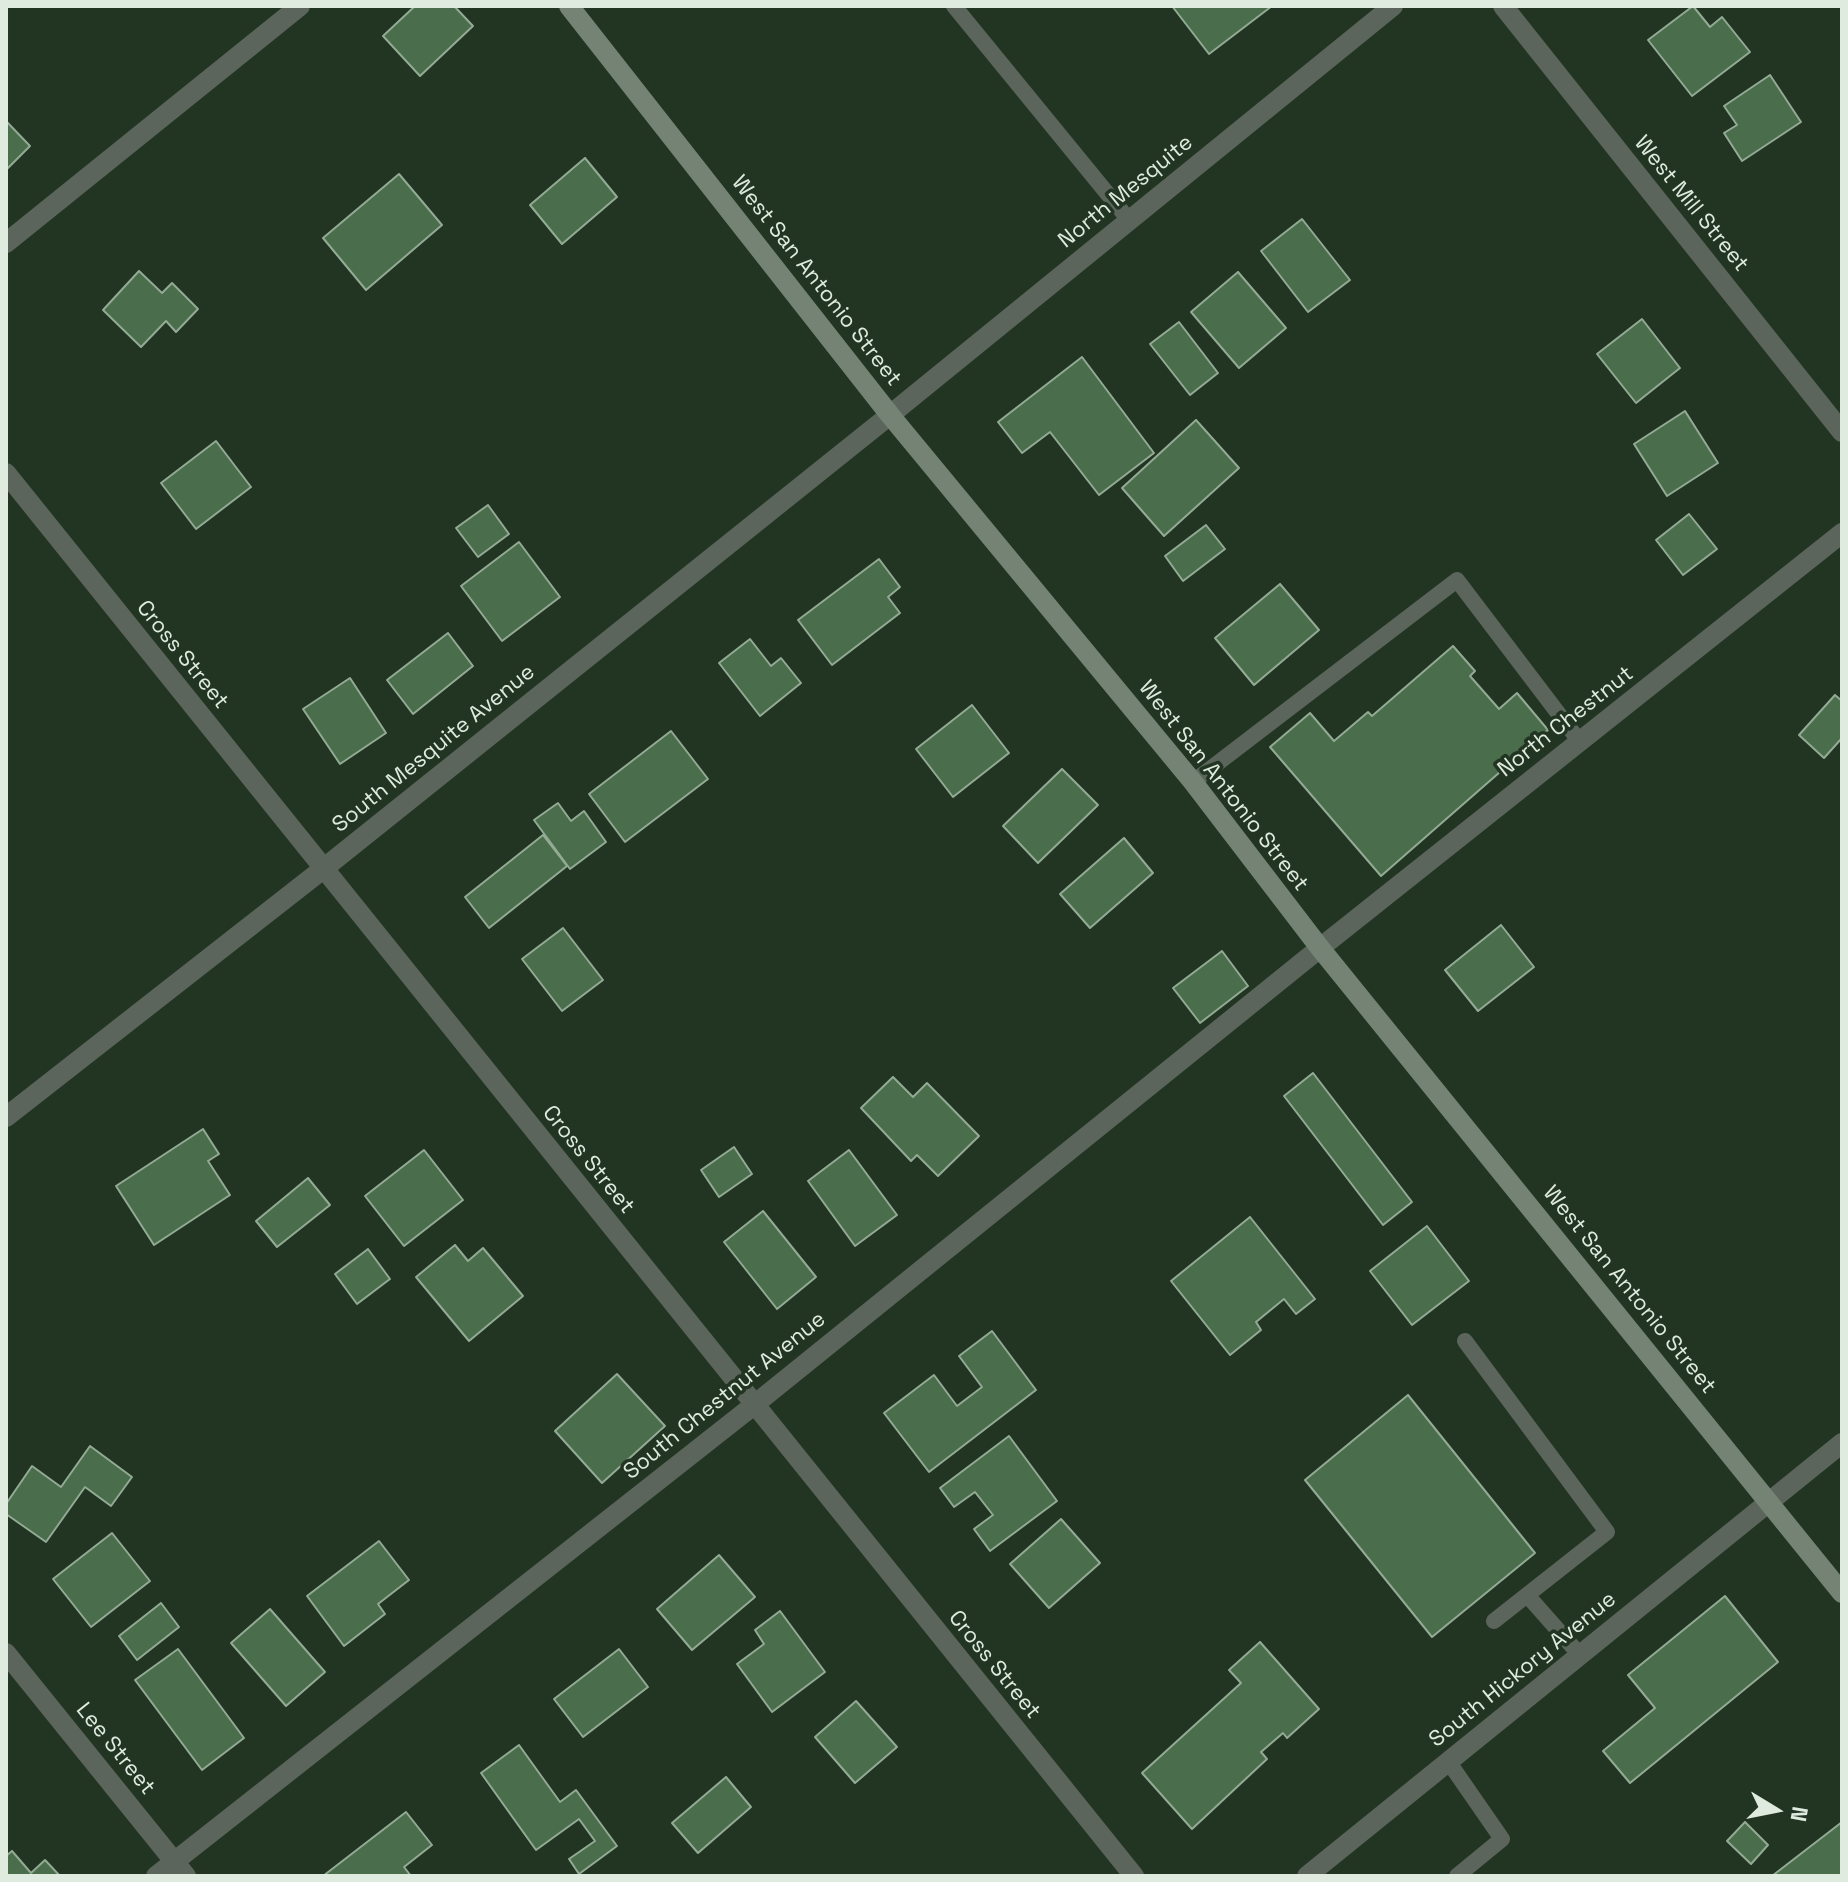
<!DOCTYPE html>
<html>
<head>
<meta charset="utf-8">
<style>
	body { margin:0 }
	#map { position:relative; width:1848px; height:1882px; overflow:hidden; background:#223523; font-family:"Space Grotesk",sans-serif }
	canvas { display:block }
	.frame { position:absolute; inset:0; border:8px solid #dfebdf; pointer-events:none }
	.north { position:absolute; left:1736px; top:1770px; width:80px; height:80px; -webkit-text-stroke:6px #223523; paint-order:stroke; rotate:100deg; font-size:22px; font-weight:700; line-height:32px; text-align:center; color:#dfebdf }
	.north::after { content:''; display:block; margin:auto; width:28px; height:36px; background:#dfebdf; clip-path:polygon(50% 0,100% 100%,50% 72%,0 100%) }
</style>
</head>
<body>
<div id="map">
<canvas width="1848" height="1882"></canvas>
<div class="frame"></div>
<div class="north">N</div>
</div>
<script>
const g = document.querySelector('canvas').getContext('2d');
g.lineJoin = 'round';
function fill(path, color) {
  g.fillStyle = color;
  g.fill(path, 'evenodd');
}
function poly(rows) {
  const path = new Path2D();
  for (const r of rows) {
    path.moveTo(r[0], r[1]);
    for (let i = 2; i < r.length; i += 2) path.lineTo(r[i], r[i + 1]);
  }
  return path;
}
function strokePath(path, color, width, dash) {
  g.strokeStyle = color;
  g.lineWidth = width;
  g.lineCap = dash ? 'butt' : 'round';
  g.setLineDash(dash || []);
  g.stroke(path);
}
function drawText(font, color, halo, rows, align = 'center') {
  g.font = font + ' "Space Grotesk",sans-serif';
  g.lineWidth = 7;
  g.setLineDash([]);
  g.textBaseline = 'middle';
  g.strokeStyle = halo;
  g.fillStyle = color;
  for (const [text, x, y, turn = 0] of rows) {
    g.save();
    g.translate(x, y);
    g.rotate((+turn || 0) * Math.PI / 180);
    g.textAlign = isNaN(turn) ? turn : align;
    if (halo) g.strokeText(text, 0, 0);
    g.fillText(text, 0, 0);
    g.restore();
  }
}
const building = poly([
	[415,6,454,6,473,26,420,76,383,36,415,6],
	[1172,6,1272,6,1209,54,1172,6],
	[1693,6,1710,27,1722,17,1750,52,1692,96,1648,40,1693,6],
	[1770,75,1801,122,1742,161,1724,133,1737,125,1724,106,1770,75],
	[6,121,30,146,6,170,6,121],
	[585,158,617,197,562,244,530,205,585,158],
	[399,174,442,225,366,290,323,238,399,174],
	[1302,219,1350,280,1308,312,1261,251,1302,219],
	[139,271,162,293,172,283,198,309,176,332,166,321,141,347,103,310,139,271],
	[1238,272,1286,328,1239,368,1191,312,1238,272],
	[1642,319,1680,368,1636,403,1597,354,1642,319],
	[1179,322,1218,373,1190,395,1150,344,1179,322],
	[1082,357,1154,453,1099,495,1050,432,1022,453,998,422,1082,357],
	[1685,411,1718,463,1667,496,1634,444,1685,411],
	[1196,420,1239,468,1164,536,1122,488,1196,420],
	[216,441,251,487,196,529,161,483,216,441],
	[488,505,509,534,478,557,456,528,488,505],
	[1689,514,1717,549,1683,575,1656,540,1689,514],
	[1206,525,1225,549,1183,581,1165,556,1206,525],
	[519,542,560,597,502,641,461,586,519,542],
	[879,559,900,587,888,597,900,613,832,665,798,620,879,559],
	[1280,584,1319,630,1254,685,1215,638,1280,584],
	[448,633,473,666,413,714,387,680,448,633],
	[750,639,771,666,781,658,801,683,760,716,719,663,750,639],
	[1453,646,1475,671,1470,676,1499,709,1517,693,1548,730,1381,876,1270,747,1310,713,1334,741,1368,712,1372,716,1453,646],
	[350,678,386,733,340,764,303,709,350,678],
	[1835,695,1842,701,1842,738,1824,758,1799,735,1835,695],
	[972,705,1009,753,953,797,916,749,972,705],
	[671,731,708,779,625,842,589,794,671,731],
	[1062,769,1098,805,1038,863,1003,826,1062,769],
	[558,803,571,821,584,811,606,842,570,869,534,820,558,803],
	[543,835,567,866,489,928,465,897,543,835],
	[1124,838,1153,873,1090,928,1060,894,1124,838],
	[1501,925,1534,967,1478,1011,1445,970,1501,925],
	[563,928,603,980,562,1011,522,959,563,928],
	[1222,951,1248,986,1200,1023,1173,988,1222,951],
	[1313,1073,1412,1202,1383,1225,1284,1096,1313,1073],
	[893,1077,913,1097,927,1083,979,1136,938,1176,917,1155,911,1161,861,1108,893,1077],
	[203,1129,219,1154,208,1161,230,1195,154,1245,116,1186,203,1129],
	[734,1147,752,1174,719,1197,701,1170,734,1147],
	[424,1150,463,1200,404,1246,365,1196,424,1150],
	[849,1150,897,1215,855,1246,808,1181,849,1150],
	[308,1178,330,1205,277,1247,256,1221,308,1178],
	[763,1211,816,1277,777,1309,724,1242,763,1211],
	[1250,1217,1315,1299,1296,1314,1284,1299,1256,1322,1261,1330,1230,1355,1171,1281,1250,1217],
	[1427,1226,1469,1281,1412,1325,1370,1271,1427,1226],
	[455,1245,468,1261,483,1248,523,1296,469,1341,416,1277,455,1245],
	[368,1249,390,1279,357,1304,335,1274,368,1249],
	[992,1331,1036,1390,929,1472,884,1413,934,1375,957,1406,982,1387,959,1356,992,1331],
	[617,1374,665,1426,602,1483,555,1431,617,1374],
	[1408,1395,1535,1553,1432,1637,1305,1480,1408,1395],
	[1009,1436,1057,1501,990,1551,974,1529,993,1515,975,1492,954,1507,940,1488,1009,1436],
	[90,1446,132,1477,111,1506,85,1487,46,1542,6,1514,6,1504,32,1466,61,1487,90,1446],
	[1061,1519,1100,1563,1049,1608,1010,1564,1061,1519],
	[112,1533,150,1581,91,1627,53,1579,112,1533],
	[379,1541,409,1580,378,1604,385,1614,344,1646,307,1596,379,1541],
	[719,1555,755,1597,692,1650,657,1609,719,1555],
	[1725,1596,1778,1662,1630,1783,1603,1751,1655,1708,1628,1675,1725,1596],
	[161,1603,179,1627,137,1660,119,1636,161,1603],
	[270,1609,325,1672,286,1706,231,1643,270,1609],
	[780,1611,825,1672,772,1712,737,1664,764,1644,755,1630,780,1611],
	[1260,1642,1319,1709,1287,1738,1283,1733,1261,1752,1267,1759,1192,1829,1142,1773,1241,1683,1229,1670,1260,1642],
	[178,1649,244,1738,202,1770,135,1680,178,1649],
	[619,1649,648,1687,583,1737,554,1699,619,1649],
	[856,1701,897,1747,855,1783,815,1737,856,1701],
	[519,1745,560,1802,576,1790,617,1846,579,1874,569,1859,595,1841,579,1819,536,1850,481,1773,519,1745],
	[726,1777,751,1807,698,1853,672,1823,726,1777],
	[406,1812,432,1845,404,1867,411,1876,323,1876,406,1812],
	[1745,1822,1768,1845,1751,1864,1727,1841,1745,1822],
	[1842,1822,1842,1876,1772,1876,1842,1822],
	[12,1851,31,1873,45,1860,60,1876,6,1876,6,1856,12,1851]
]);
fill(building, '#4a6d4c');
strokePath(building, '#93aa94', 2);
strokePath(poly([
	[954,6,1129,220],
	[1193,782,1457,580,1580,742],
	[1465,1341,1607,1532,1494,1621],
	[1527,1595,1580,1655],
	[1448,1761,1502,1839,1457,1876]
]), '#5c655c', 16);
strokePath(poly([
	[1503,6,1842,432],
	[6,243,300,6],
	[6,473,1134,1876],
	[6,1117,323,869,890,415,1393,6],
	[6,1653,186,1876],
	[156,1876,754,1405,1320,948,1842,533],
	[1307,1876,1842,1443]
]), '#5c655c', 20);
strokePath(poly([
	[569,6,890,415,1193,782,1320,948,1842,1593]
]), '#748374', 20);
drawText('22px', '#dfebdf', '#223523', [
	["North Mesquite",1126,192,-39],
	["West Mill Street",1691,204,51],
	["West San Antonio Street",816,281,52],
	["Cross Street",182,655,51],
	["North Chestnut",1566,722,-38],
	["South Mesquite Avenue",434,749,-39],
	["West San Antonio Street",1223,786,52],
	["Cross Street",588,1160,51],
	["West San Antonio Street",1629,1290,51],
	["South Chestnut Avenue",725,1396,-39],
	["Cross Street",994,1665,51],
	["South Hickory Avenue",1523,1670,-39],
	["Lee Street",115,1749,51]
]);
</script>
</body>
</html>
